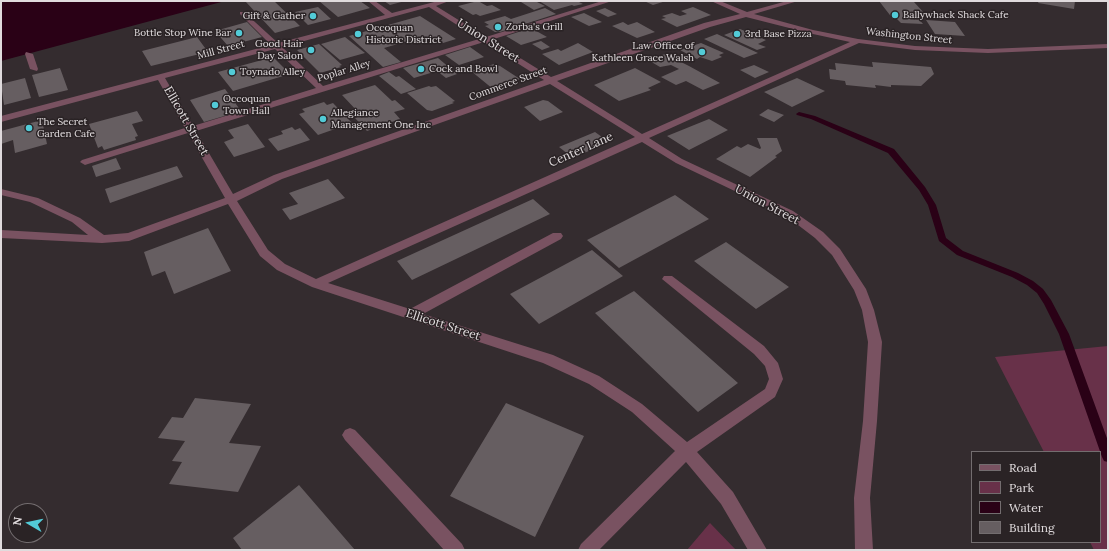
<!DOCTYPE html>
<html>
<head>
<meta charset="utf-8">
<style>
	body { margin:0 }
	#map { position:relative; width:1109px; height:551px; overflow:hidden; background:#342c2f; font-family:Lora,serif }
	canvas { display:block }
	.frame { position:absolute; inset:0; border:2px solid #e0dbdd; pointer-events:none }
	.legend { position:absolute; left:971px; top:451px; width:130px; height:92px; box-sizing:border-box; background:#2a2325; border:1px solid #736d6f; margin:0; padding:5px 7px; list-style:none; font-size:12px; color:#e0dbdd }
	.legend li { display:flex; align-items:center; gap:8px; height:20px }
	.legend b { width:20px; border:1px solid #736d6f }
	.north { position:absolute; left:8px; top:503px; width:40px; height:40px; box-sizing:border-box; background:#2a2325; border:1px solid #736d6f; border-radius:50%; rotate:279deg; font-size:11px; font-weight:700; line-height:16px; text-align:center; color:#e0dbdd }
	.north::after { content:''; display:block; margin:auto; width:14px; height:18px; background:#52cbd7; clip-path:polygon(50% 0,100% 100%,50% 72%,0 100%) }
</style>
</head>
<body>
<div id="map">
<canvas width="1109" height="551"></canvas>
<div class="frame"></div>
<ul class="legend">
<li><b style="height:5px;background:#795261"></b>Road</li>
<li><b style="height:11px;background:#683149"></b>Park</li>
<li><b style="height:11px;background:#2a0116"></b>Water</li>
<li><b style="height:11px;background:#665e61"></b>Building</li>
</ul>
<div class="north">N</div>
</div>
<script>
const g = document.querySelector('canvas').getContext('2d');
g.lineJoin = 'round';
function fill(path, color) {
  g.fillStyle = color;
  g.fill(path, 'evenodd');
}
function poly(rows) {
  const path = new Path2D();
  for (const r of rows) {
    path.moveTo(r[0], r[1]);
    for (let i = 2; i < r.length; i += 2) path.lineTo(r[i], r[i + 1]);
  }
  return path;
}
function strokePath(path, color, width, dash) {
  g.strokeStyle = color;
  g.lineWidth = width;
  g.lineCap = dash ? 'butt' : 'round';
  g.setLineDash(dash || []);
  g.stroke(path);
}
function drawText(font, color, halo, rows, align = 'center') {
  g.font = font + ' Lora,serif';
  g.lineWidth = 3;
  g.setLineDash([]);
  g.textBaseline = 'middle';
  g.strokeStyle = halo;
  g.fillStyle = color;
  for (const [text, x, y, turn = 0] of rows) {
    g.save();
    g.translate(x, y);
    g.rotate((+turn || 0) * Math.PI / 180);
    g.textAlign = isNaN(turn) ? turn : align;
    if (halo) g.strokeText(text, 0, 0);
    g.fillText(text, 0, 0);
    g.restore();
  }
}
fill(poly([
	[1108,346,1108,550,1094,550,1090,542,1100,542,1100,452,1044,452,995,357],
	[710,523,736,550,687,550]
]), '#683149');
fill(poly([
	[1,1,225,1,1,61]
]), '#2a0116');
fill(poly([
	[799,112,815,116,894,149,925,187,936,205,946,238,963,251,1018,273,1033,281,1043,289,1051,300,1069,334,1108,441,1108,462,1104,461,1102,457,1059,334,1044,304,1037,293,1027,285,1012,277,957,255,939,241,928,205,919,190,888,153,811,119,797,115,796,114,799,112]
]), '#2a0116');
fill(poly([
	[245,1,274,1,300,26,275,33],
	[319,1,360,1,370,8,338,17],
	[384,1,405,1,390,5],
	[478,1,487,6,492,5,501,10,480,16,476,14,473,15,458,6],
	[526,1,535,1,545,6,534,10,521,2],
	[539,1,577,1,583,4,574,6,572,5,554,10],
	[644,1,666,1,653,5],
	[879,1,914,2,925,14,914,13,923,24,901,23,897,19,893,19],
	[1039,1,1075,1,1074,9,1038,3],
	[318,7,331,19,308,25,295,12],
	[693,7,711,15,677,27,661,19,666,18,662,16,672,13,680,16,687,14,681,11],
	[545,8,556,14,500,32,495,32,485,26,489,25,484,22,505,16,511,19],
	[605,8,617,14,608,17,596,11],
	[584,13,602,22,589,26,571,17],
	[420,16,456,39,443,43,435,37,419,42,415,39,384,48,401,62,383,67,349,36],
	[926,20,955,22,965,36,935,34],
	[247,22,262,37,228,46,215,31],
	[623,22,628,25,637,22,655,32,637,38,612,26],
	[531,28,547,37,521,45,506,36],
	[740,29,766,40,758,44,766,47,757,50,724,35],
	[717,34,758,53,744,58,704,39],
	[197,37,208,52,151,66,142,51],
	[345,37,365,53,340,60,321,44],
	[541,41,550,47,542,50,532,44],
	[578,43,593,52,559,65,542,54,558,49,561,51],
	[701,43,724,53,719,55,722,57,712,61,700,57,697,59,680,50],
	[319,44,342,65,339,66,341,67,320,73,297,50],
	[470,47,484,57,459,65,445,55],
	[665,54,689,66,720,83,703,90,686,81,676,85,661,77,679,69,671,65,660,67,648,60],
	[273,57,290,74,233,91,218,72],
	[438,58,457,74,446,78,437,71,414,78,403,68],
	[872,62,931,67,934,74,921,86,891,85,891,87,875,85,876,88,846,85,845,81,830,79,829,69,836,70,835,63,873,67],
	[494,64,500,66,520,79,493,89,471,71],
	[754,65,769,72,755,78,740,70],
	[60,68,68,90,39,97,32,75],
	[635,68,661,82,648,88,651,90,619,101,594,85],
	[389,72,396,77,399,76,416,89,401,94,379,76],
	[25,78,31,98,4,105,1,84],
	[797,78,825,91,792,107,764,92],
	[375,85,392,101,395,100,405,109,394,112,400,119,367,131,355,118,370,113,367,110,359,113,342,95],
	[429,86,431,87,436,86,455,101,452,102,454,103,432,111,427,110,407,93],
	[225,89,241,111,204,122,190,100],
	[543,100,548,101,563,112,540,121,524,107],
	[324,102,327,105,333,103,352,123,318,135,299,114,305,112,302,109],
	[768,109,784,115,774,122,759,115],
	[137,111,143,121,132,124,138,136,135,137,136,140,104,150,102,146,98,148,89,124],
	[709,119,728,130,689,150,667,136],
	[42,120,47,144,15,153,13,140,1,144,1,131],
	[248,124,265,147,234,157,224,142,234,138,228,130],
	[292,127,295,130,300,128,310,140,278,151,268,139,283,134,281,131],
	[595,132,609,142,573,158,559,147],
	[757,138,777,138,782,151,775,156,777,157,750,177,716,159,737,146,741,148,748,144,760,149,761,148],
	[116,158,121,169,96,177,92,166],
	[177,166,183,177,110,203,105,189],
	[328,179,345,198,290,220,282,209,298,204,289,193],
	[675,195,709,219,619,268,587,240],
	[533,199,550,214,412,280,397,261],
	[208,228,231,271,174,294,165,271,152,276,144,252],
	[726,242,789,287,756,309,694,261],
	[592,250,623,276,539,324,510,294],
	[634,291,738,383,698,412,595,313],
	[195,398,251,404,229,443,261,446,238,492,169,484,182,462,172,461,185,441,158,438,172,417,183,418],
	[506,403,584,436,535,537,450,496],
	[299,485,355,550,242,550,233,538]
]), '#665e61');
fill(poly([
	[368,1,375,1,392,13,438,1,449,1,436,6,486,37,602,1,612,1,491,40,551,77,704,23,740,14,711,1,720,1,747,12,787,1,798,1,754,14,813,30,858,39,915,46,988,49,1108,44,1108,48,988,53,915,50,859,43,649,138,682,159,793,211,823,232,840,249,866,289,874,310,882,342,877,421,870,498,873,550,855,550,854,498,863,421,868,342,862,310,854,290,832,255,815,238,785,215,676,163,642,142,328,283,410,309,553,233,561,233,563,236,561,239,423,314,553,355,599,376,642,404,687,442,765,389,769,379,765,366,754,354,662,279,664,276,672,276,764,346,778,363,783,379,775,397,697,452,733,492,767,550,748,550,721,504,686,462,599,550,578,550,581,544,675,451,632,412,589,384,543,363,312,287,277,270,260,256,228,204,129,241,102,243,1,238,1,230,88,235,72,222,30,202,1,195,1,189,38,198,80,218,104,235,128,233,225,198,188,133,88,164,85,165,80,162,82,160,185,128,158,80,1,122,1,116,271,45,240,14,240,12,244,12,278,43,385,15,368,1],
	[429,7,479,39,323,86,282,47,429,7],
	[746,17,813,34,850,42,642,134,557,81,710,27,746,17],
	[484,42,544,80,274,175,233,194,196,131,484,42],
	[275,49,316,88,193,126,165,78,275,49],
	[550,84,635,137,316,279,285,264,268,250,237,201,282,179,550,84],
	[26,52,33,54,38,69,37,71,30,69,25,54,26,52],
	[350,428,355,430,462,544,465,550,444,550,345,440,342,435,345,430,350,428]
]), '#795261');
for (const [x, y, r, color] of [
	[895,15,4,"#52cbd7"],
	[313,16,4,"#52cbd7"],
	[498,27,4,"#52cbd7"],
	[239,33,4,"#52cbd7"],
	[358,34,4,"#52cbd7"],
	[737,34,4,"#52cbd7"],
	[311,50,4,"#52cbd7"],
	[702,52,4,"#52cbd7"],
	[421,69,4,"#52cbd7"],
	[232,72,4,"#52cbd7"],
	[215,105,4,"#52cbd7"],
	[323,119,4,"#52cbd7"],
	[29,128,4,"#52cbd7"]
]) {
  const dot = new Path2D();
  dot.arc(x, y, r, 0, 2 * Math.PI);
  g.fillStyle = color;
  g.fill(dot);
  strokePath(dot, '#2a2325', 1.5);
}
drawText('10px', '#e0dbdd', '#2a2325', [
	["Ballywhack Shack Cafe",903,15],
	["Gift & Gather",305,16,"right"],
	["Zorba's Grill",506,27],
	["Occoquan",366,28],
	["Historic District",366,40],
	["Bottle Stop Wine Bar",231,33,"right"],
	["3rd Base Pizza",745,34],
	["Good Hair",303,44,"right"],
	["Day Salon",303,56,"right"],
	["Law Office of",694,46,"right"],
	["Kathleen Grace Walsh",694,58,"right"],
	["Cock and Bowl",429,69],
	["Toynado Alley",240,72],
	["Occoquan",223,99],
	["Town Hall",223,111],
	["Allegiance",331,113],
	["Management One Inc",331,125],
	["The Secret",37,122],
	["Garden Cafe",37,134]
], 'left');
drawText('10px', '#e0dbdd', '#2a2325', [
	["Washington Street",909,36,6],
	["Mill Street",221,50,-15],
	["Poplar Alley",344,71,-17],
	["Commerce Street",508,84,-20]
]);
drawText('12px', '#e0dbdd', '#2a2325', [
	["Union Street",488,41,32],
	["Ellicott Street",186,121,60],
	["Center Lane",581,150,-24],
	["Union Street",767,205,28],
	["Ellicott Street",443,325,18]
]);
</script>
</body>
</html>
